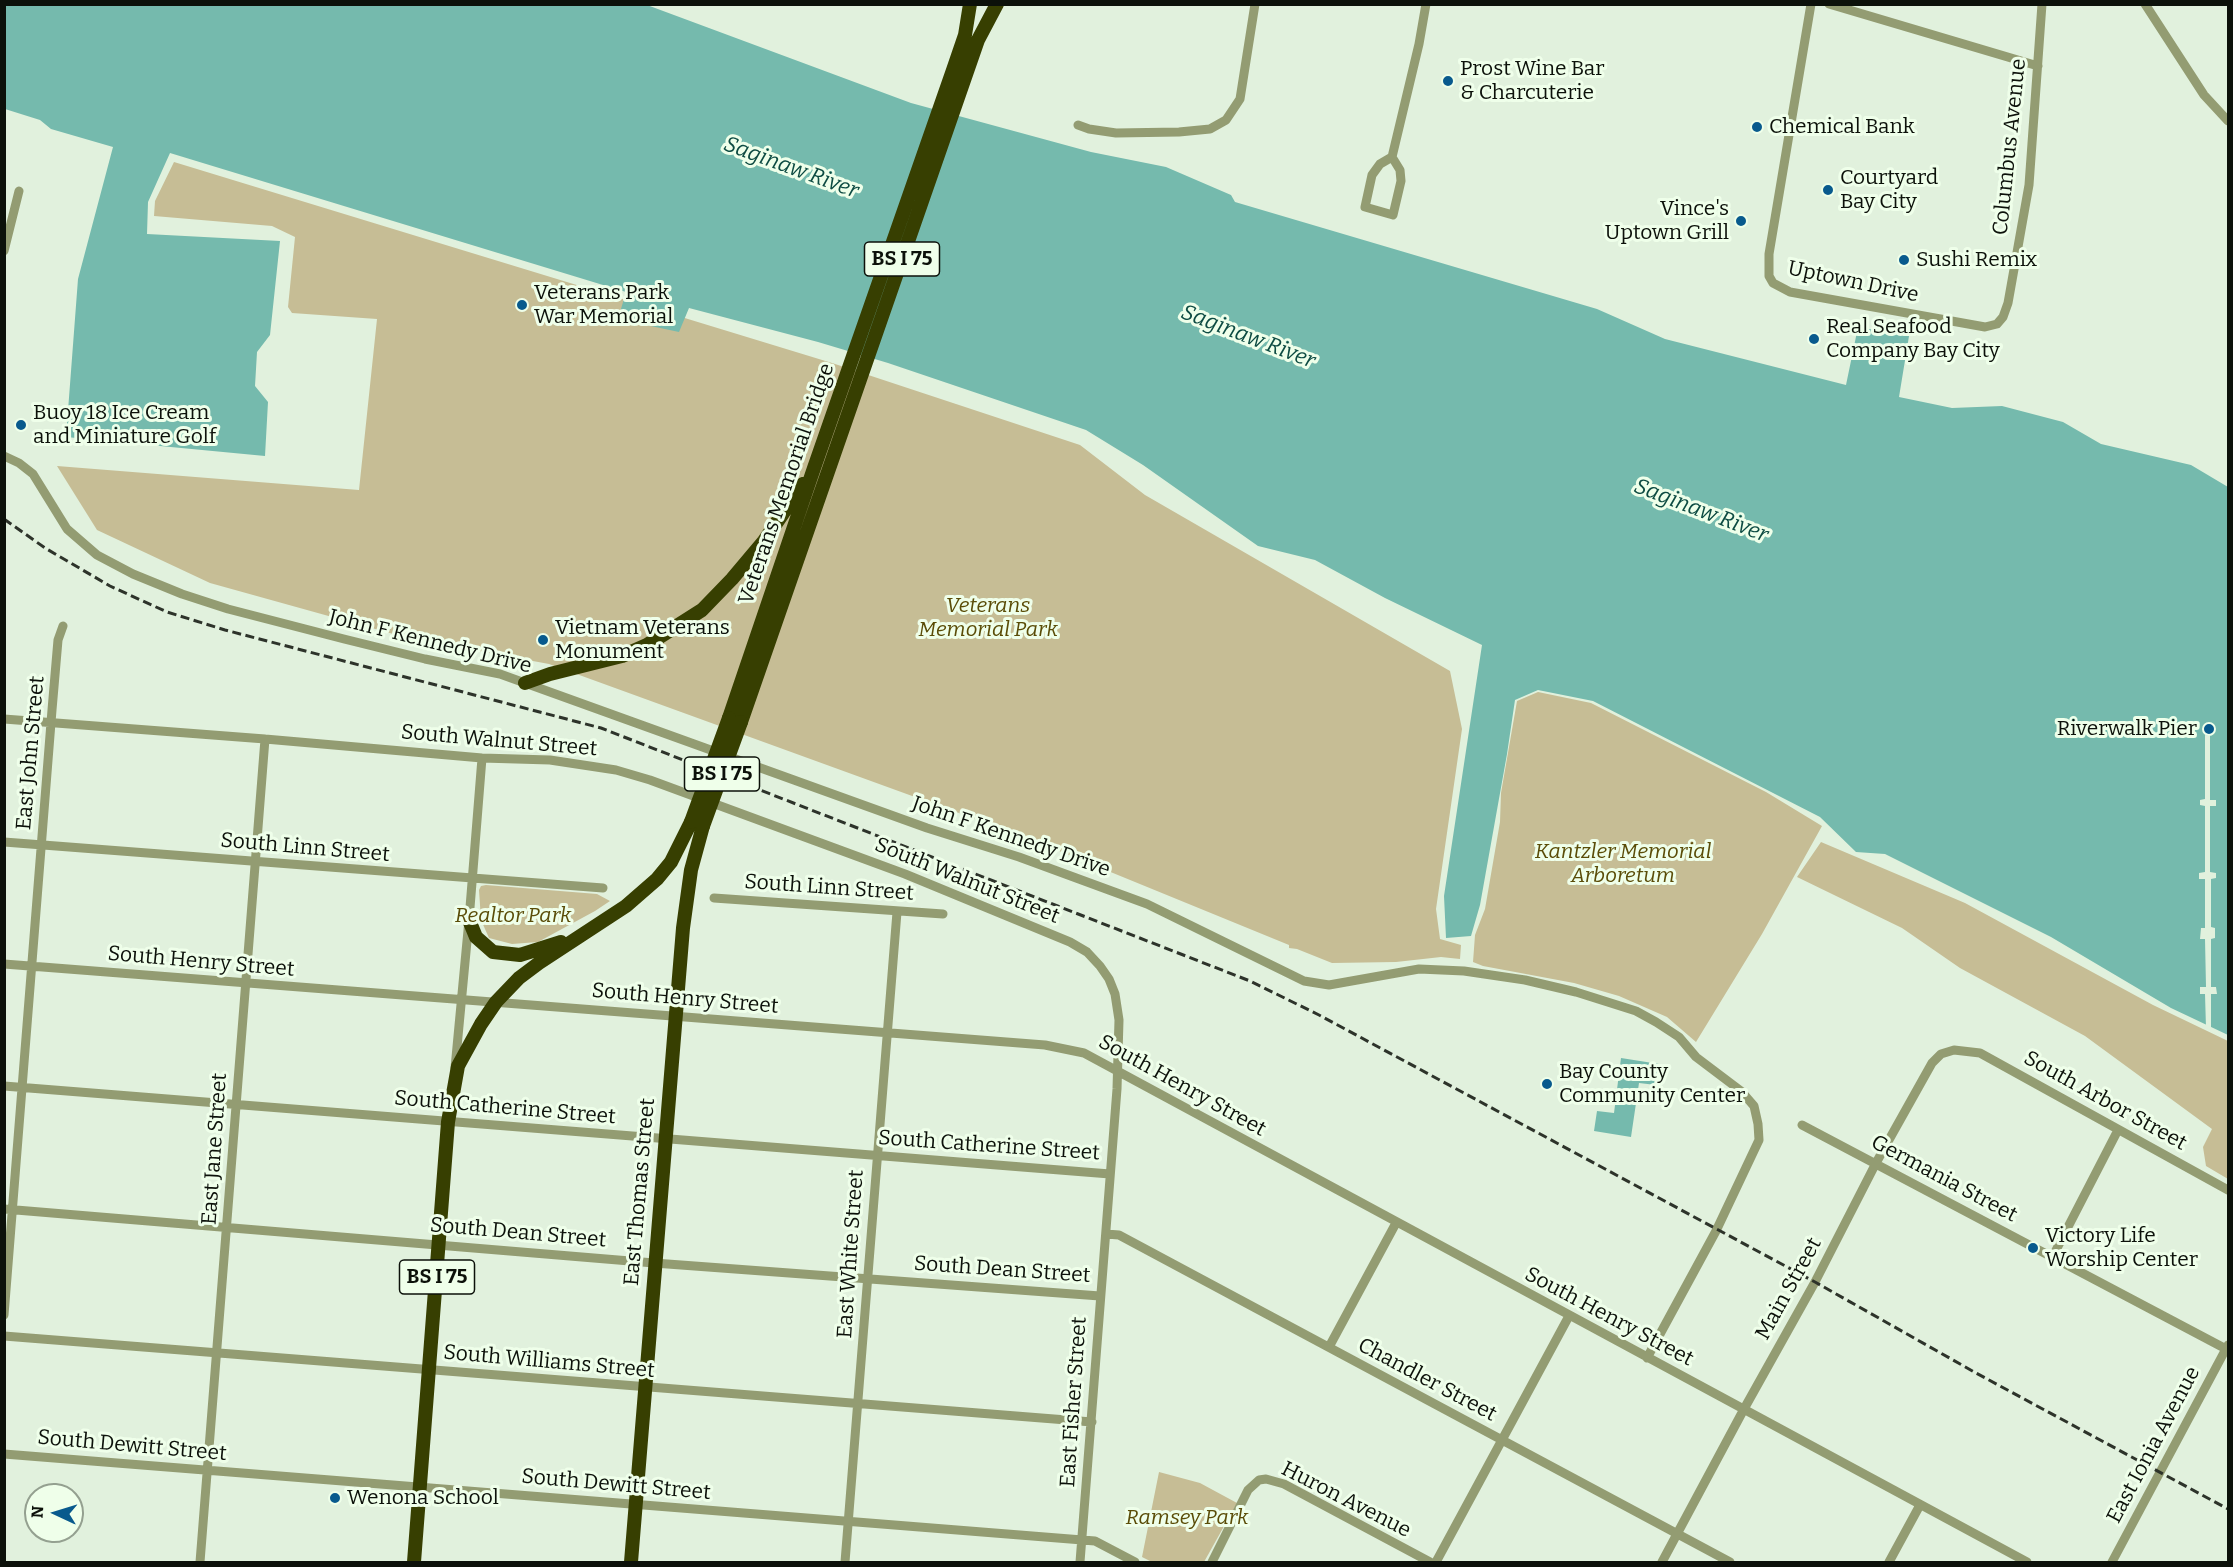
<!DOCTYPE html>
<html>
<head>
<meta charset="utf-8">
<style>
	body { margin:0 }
	#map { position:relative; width:2233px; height:1567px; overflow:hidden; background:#e1f1dd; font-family:Bitter,serif }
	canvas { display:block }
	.frame { position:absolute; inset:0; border:6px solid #0c110a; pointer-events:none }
	.north { position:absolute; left:24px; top:1483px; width:60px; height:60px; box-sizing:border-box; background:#efffea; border:2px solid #94a090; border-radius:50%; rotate:274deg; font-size:16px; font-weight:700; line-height:24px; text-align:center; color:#0c110a }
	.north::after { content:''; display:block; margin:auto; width:21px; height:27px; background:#085a8d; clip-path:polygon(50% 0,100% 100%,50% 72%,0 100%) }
</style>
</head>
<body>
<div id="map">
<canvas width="2233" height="1567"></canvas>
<div class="frame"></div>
<div class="north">N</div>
</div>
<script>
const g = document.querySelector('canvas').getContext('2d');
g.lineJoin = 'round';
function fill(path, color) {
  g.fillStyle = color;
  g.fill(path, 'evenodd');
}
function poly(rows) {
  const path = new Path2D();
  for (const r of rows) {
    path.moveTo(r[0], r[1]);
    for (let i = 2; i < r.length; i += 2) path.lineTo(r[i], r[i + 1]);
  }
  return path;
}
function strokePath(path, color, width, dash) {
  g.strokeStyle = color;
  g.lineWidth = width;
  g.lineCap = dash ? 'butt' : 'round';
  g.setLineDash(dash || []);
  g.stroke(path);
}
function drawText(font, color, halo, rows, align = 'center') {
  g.font = font + ' Bitter,serif';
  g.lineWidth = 6;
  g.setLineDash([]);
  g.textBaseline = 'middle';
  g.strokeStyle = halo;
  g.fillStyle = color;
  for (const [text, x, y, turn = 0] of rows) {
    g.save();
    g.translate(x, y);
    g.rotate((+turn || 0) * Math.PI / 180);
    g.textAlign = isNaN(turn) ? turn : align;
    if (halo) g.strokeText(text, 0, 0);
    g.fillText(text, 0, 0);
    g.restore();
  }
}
fill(poly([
	[174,162,832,363,1080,445,1145,495,1450,671,1462,729,1436,909,1440,939,1461,945,1460,959,1441,957,1396,962,1332,963,1297,949,1289,948,1289,945,1025,837,549,664,404,637,210,583,97,530,57,466,359,490,377,319,292,313,288,307,295,237,272,226,154,216,155,201],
	[1538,692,1591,703,1766,792,1822,826,1762,934,1696,1042,1667,1017,1619,996,1574,983,1483,966,1473,962,1475,935,1485,909,1500,822,1501,793,1517,701],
	[1821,842,1965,903,2153,1005,2228,1041,2228,1179,2206,1166,2203,1147,2212,1129,2085,1036,1960,968,1902,928,1797,877],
	[486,885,597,894,610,901,595,911,538,942,512,944,489,938,481,920,479,890,481,886],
	[1159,1472,1200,1483,1237,1503,1204,1562,1152,1562,1142,1557]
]), '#c6bd95');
fill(poly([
	[4,5,647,5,911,103,1091,152,1166,167,1231,195,1235,202,1597,309,1665,339,1846,385,1858,327,1909,336,1899,397,1952,408,2002,406,2063,422,2101,444,2191,465,2228,487,2228,1035,2171,1008,2051,937,1885,854,1856,852,1820,817,1593,701,1538,690,1515,700,1507,754,1480,905,1471,936,1446,938,1444,896,1482,645,1385,598,1315,560,1258,546,1143,465,1086,430,888,363,818,342,689,308,679,332,618,319,626,292,170,153,148,202,147,234,280,241,270,335,257,352,255,386,268,402,265,456,66,437,78,279,113,147,51,129,40,120,5,109],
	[1621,1058,1659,1064,1656,1085,1639,1083,1631,1137,1594,1131,1597,1111,1614,1113]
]), '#75baad');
fill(poly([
	[2205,735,2210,736,2210,800,2216,800,2216,806,2210,806,2210,872,2216,873,2216,878,2211,879,2211,927,2215,928,2215,938,2211,939,2211,987,2216,987,2217,994,2211,994,2211,1030,2206,1028,2205,994,2200,994,2200,987,2206,987,2205,939,2200,939,2201,928,2205,928,2205,879,2199,879,2199,873,2205,872,2205,806,2200,805,2200,800,2205,799]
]), '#e1f1dd');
strokePath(poly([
	[1811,4,1769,254,1769,276,1773,283,1790,292,1985,327,1997,324,2003,317,2008,303,2029,185,2042,4],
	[1829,4,2038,66],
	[2145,4,2204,95,2228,121],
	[1078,125,1089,129,1116,133,1179,132,1210,129,1226,120,1240,99,1255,4],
	[1392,157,1380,164,1372,175,1365,207,1393,215,1401,181,1400,170,1392,157,1419,44,1426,4],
	[4,251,19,191],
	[4,456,19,463,33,474,67,529,97,555,133,574,182,594,228,609,344,639,425,659,500,674,927,828,1019,857,1147,904,1304,981,1329,985,1419,969,1464,971,1525,980,1576,992,1636,1011,1656,1022,1679,1037,1696,1057,1741,1091,1754,1106,1758,1124,1759,1140,1716,1231,1647,1358],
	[4,719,265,739,482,758,550,760,616,770,650,780,905,874,1070,942,1087,952,1100,966,1109,979,1115,994,1119,1020,1117,1089,1080,1562],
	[4,842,603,888],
	[714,898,943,914],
	[4,964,1045,1045,1084,1053,2027,1562],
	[455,1068,469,920,482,758],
	[4,1086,1110,1174],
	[1802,1125,2228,1350],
	[4,1209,654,1263,1100,1296],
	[1106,1234,1119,1235,1730,1562],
	[2053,1256,2118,1130],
	[4,1315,52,710,58,640,63,626],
	[4,1336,1092,1422],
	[1329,1347,1396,1223],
	[4,1454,1095,1541,1135,1562],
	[200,1562,265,739],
	[845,1562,897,912],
	[1212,1562,1248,1490,1259,1480,1266,1479,1284,1484,1430,1562],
	[1436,1562,1569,1316],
	[1662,1562,1744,1409,1815,1282,1876,1163,1932,1063,1941,1054,1954,1050,1980,1053,2228,1190],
	[1889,1562,1920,1505],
	[2112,1562,2228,1345]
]), '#939c72', 9);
strokePath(poly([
	[525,683,550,674,622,656,647,645,702,610,732,579,764,541,803,484],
	[729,718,814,468,953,70,965,35,970,4],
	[741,722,978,40,997,4],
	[469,920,476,937,493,952,520,955,561,942],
	[414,1562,448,1122,458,1066,481,1024,496,1002,519,978,539,963,626,906,657,879,671,862,691,822],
	[631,1562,683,928,691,870,703,826]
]), '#373f01', 14);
strokePath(poly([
	[4,519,45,548,110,586,167,612,225,630,601,728,1250,981,1319,1015,1815,1282,1976,1373,2228,1509]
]), '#2d332a', 3, [9, 4.5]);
strokePath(poly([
	[691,822,729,718],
	[703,826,741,722]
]), '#373f01', 14);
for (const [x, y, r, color] of [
	[1448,81,6,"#085a8d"],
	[1757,127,6,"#085a8d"],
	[1828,190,6,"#085a8d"],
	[1741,221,6,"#085a8d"],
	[1904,260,6,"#085a8d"],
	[522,305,6,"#085a8d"],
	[1814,339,6,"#085a8d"],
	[21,425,6,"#085a8d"],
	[543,640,6,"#085a8d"],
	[2209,729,6,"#085a8d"],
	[1547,1084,6,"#085a8d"],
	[2033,1248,6,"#085a8d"],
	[335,1498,6,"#085a8d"]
]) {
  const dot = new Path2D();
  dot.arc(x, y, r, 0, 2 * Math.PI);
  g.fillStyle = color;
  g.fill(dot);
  strokePath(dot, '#efffea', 2);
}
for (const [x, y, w] of [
	[902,259,75],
	[722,774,75],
	[437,1277,75]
]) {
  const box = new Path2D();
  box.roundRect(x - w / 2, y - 17, w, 34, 4.5);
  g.fillStyle = '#efffea';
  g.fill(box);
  strokePath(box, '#0c110a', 1.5);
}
drawText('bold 20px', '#0c110a', null, [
	["BS I 75",902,259],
	["BS I 75",722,774],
	["BS I 75",437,1277]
]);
drawText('21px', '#0c110a', '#efffea', [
	["Prost Wine Bar",1460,69],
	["& Charcuterie",1460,93],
	["Chemical Bank",1769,127],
	["Courtyard",1840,178],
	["Bay City",1840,202],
	["Vince's",1729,209,"right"],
	["Uptown Grill",1729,233,"right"],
	["Sushi Remix",1916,260],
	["Veterans Park",534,293],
	["War Memorial",534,317],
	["Real Seafood",1826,327],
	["Company Bay City",1826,351],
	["Buoy 18 Ice Cream",33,413],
	["and Miniature Golf",33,437],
	["Vietnam Veterans",555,628],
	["Monument",555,652],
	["Riverwalk Pier",2197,729,"right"],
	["Bay County",1559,1072],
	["Community Center",1559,1096],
	["Victory Life",2045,1236],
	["Worship Center",2045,1260],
	["Wenona School",347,1498]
], 'left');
drawText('21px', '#0c110a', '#efffea', [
	["Columbus Avenue",2010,147,-84],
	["Uptown Drive",1853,282,12],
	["Veterans Memorial Bridge",787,484,-71],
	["John F Kennedy Drive",430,642,14],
	["South Walnut Street",499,741,5],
	["East John Street",31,753,-85],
	["John F Kennedy Drive",1011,837,19],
	["South Linn Street",305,848,5],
	["South Walnut Street",967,881,22],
	["South Linn Street",829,888,4],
	["South Henry Street",201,962,5],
	["South Henry Street",685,999,5],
	["South Henry Street",1182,1086,29],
	["South Arbor Street",2105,1101,29],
	["South Catherine Street",505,1108,5],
	["South Catherine Street",989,1146,4],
	["East Jane Street",215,1149,-86],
	["Germania Street",1944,1179,28],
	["East Thomas Street",640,1192,-85],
	["South Dean Street",518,1233,5],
	["East White Street",851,1254,-86],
	["South Dean Street",1002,1270,4],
	["Main Street",1789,1289,-61],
	["South Henry Street",1609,1317,28],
	["South Williams Street",549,1362,5],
	["Chandler Street",1427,1380,28],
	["East Fisher Street",1074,1402,-86],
	["East Ionia Avenue",2154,1445,-62],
	["South Dewitt Street",132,1446,5],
	["South Dewitt Street",616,1485,5],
	["Huron Avenue",1346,1500,27]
]);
drawText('italic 21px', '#5a4c07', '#efffea', [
	["Veterans",988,606],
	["Memorial Park",988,630],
	["Kantzler Memorial",1623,852],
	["Arboretum",1623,876],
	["Realtor Park",513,916],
	["Ramsey Park",1187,1518]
]);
drawText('italic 22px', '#0d4b42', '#efffea', [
	["Saginaw River",791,168,20],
	["Saginaw River",1248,337,21],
	["Saginaw River",1701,511,21]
]);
</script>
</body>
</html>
